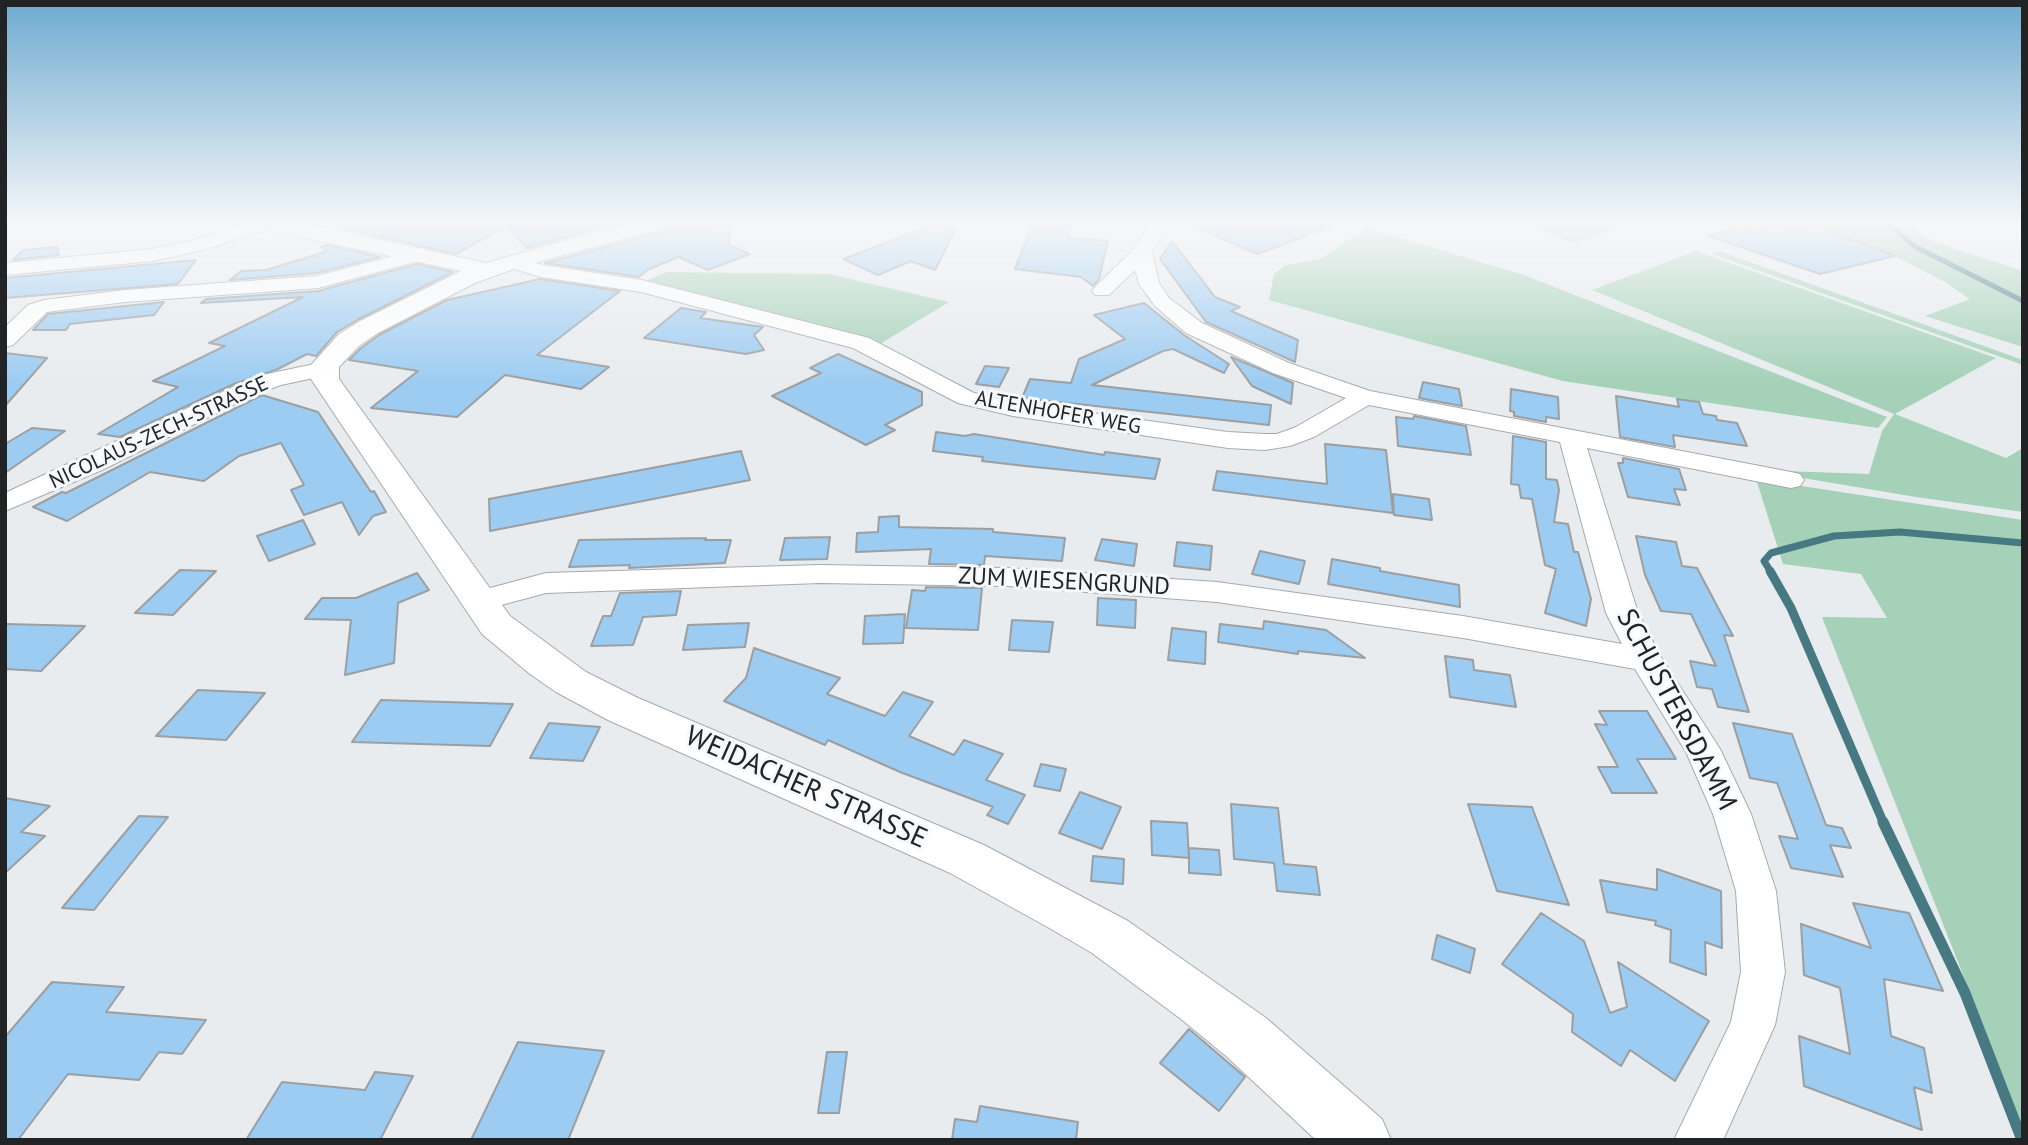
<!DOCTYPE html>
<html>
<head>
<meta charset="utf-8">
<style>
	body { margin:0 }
	#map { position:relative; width:2028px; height:1145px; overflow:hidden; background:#e8ecef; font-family:"PT Sans",sans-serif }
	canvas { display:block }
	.frame { position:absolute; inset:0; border:7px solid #212324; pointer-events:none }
</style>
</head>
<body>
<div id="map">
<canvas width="2028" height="1145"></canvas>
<div class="frame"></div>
</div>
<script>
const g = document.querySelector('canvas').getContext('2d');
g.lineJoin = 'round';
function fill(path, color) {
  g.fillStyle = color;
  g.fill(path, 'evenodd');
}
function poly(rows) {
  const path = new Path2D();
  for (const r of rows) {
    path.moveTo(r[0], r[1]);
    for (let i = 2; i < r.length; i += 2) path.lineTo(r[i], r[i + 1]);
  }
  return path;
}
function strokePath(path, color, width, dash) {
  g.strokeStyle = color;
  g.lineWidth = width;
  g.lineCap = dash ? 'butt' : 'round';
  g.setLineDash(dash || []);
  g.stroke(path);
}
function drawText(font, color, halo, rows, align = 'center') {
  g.font = font + ' "PT Sans",sans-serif';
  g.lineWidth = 6;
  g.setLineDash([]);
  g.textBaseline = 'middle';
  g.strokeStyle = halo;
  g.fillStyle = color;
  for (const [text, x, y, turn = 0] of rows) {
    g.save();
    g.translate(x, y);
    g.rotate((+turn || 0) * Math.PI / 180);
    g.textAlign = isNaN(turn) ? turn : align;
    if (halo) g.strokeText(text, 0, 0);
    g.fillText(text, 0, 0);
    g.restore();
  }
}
fill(poly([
	[1525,223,1641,223,1572,243],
	[1809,223,1903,223,1935,242,2023,271,2023,347,1925,316,1970,299,1945,282,1895,256],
	[1366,228,1521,274,1887,417,1878,428,1563,381,1269,300,1274,274,1284,266,1322,258],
	[1696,251,1996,358,1895,414,2006,458,2023,448,2023,512,1916,497,1755,470,1869,474,1882,431,1894,414,1592,290],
	[1719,251,2023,360,2023,365,1712,254],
	[667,272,829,274,949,302,880,344,851,333,646,281],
	[1756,479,2023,520,2023,1138,1971,995,1822,617,1887,618,1861,574,1783,564]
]), '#a4d1b7');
strokePath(poly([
	[1888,223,1914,246,2023,301]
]), '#477982', 5);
strokePath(poly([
	[1771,572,1764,561,1771,553,1834,536,1900,532,2023,543]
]), '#477982', 7);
strokePath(poly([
	[1770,571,1791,608,1884,824]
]), '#477982', 9);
strokePath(poly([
	[1883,822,1965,993,2022,1140]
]), '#477982', 11);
const building = poly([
	[338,223,617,223,528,248,505,227,456,254,337,227,338,223],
	[668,223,731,224,729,245,750,254,708,270,678,257,647,270,639,277,545,263,664,231,668,223],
	[1033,223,1072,223,1067,238,1108,241,1099,279,1093,286,1081,277,1015,269,1033,223],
	[1186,223,1332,223,1333,226,1257,254,1186,223],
	[1785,223,1809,223,1895,256,1820,274,1709,236,1740,226,1753,230,1785,223],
	[933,225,957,227,935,270,911,261,878,275,843,259,933,225],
	[1172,241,1215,297,1240,307,1231,311,1298,340,1295,362,1206,322,1160,259,1172,241],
	[327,245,380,257,317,273,230,280,241,271,266,270,328,251,321,247,327,245],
	[57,247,59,255,13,260,23,250,57,247],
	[196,260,178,284,5,298,5,278,196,260],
	[417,264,453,272,359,319,337,332,316,356,307,354,278,369,234,384,120,437,98,434,178,387,153,381,225,346,209,343,303,297,201,303,206,299,318,291,417,264],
	[540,279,620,291,537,355,609,367,581,389,505,375,457,417,371,408,418,371,349,360,361,348,379,335,447,300,540,279],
	[164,302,154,315,70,324,66,330,33,330,48,314,164,302],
	[1144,303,1184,335,1229,364,1224,373,1173,349,1163,351,1092,385,1271,405,1269,425,1022,398,1030,379,1071,383,1079,359,1125,339,1094,315,1144,303],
	[681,308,706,312,700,318,763,327,754,335,764,350,746,354,644,338,681,308],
	[5,353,47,358,5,406,5,353],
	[838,354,922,392,922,405,885,425,895,430,866,445,772,396,821,373,810,368,838,354],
	[1231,357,1293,383,1291,404,1252,386,1231,357],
	[985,366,1009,368,999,387,976,384,985,366],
	[1423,382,1459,389,1462,406,1419,398,1423,382],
	[1511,389,1558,397,1559,419,1546,417,1546,422,1514,416,1514,412,1510,411,1511,389],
	[262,395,318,412,371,492,374,491,386,512,373,516,359,535,342,502,304,515,291,490,304,485,281,443,239,456,204,481,150,472,67,521,33,507,62,492,66,493,262,395],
	[1616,396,1679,407,1677,399,1699,402,1703,414,1716,416,1717,420,1737,423,1747,446,1673,435,1675,447,1620,437,1616,396],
	[1414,416,1466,426,1471,455,1398,446,1396,417,1413,419,1414,416],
	[32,428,65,431,5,473,5,444,32,428],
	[936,432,965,436,974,434,1104,455,1105,452,1160,459,1155,479,1025,466,982,461,983,457,933,451,936,432],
	[1513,436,1546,442,1546,479,1557,480,1559,490,1554,522,1568,524,1574,552,1578,552,1591,599,1586,626,1545,613,1556,569,1545,565,1532,499,1521,498,1519,485,1511,484,1513,436],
	[1325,444,1386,450,1393,513,1213,490,1217,471,1327,484,1325,444],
	[741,451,750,480,490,531,489,499,741,451],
	[1623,458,1679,469,1686,490,1674,489,1680,505,1628,497,1618,463,1623,463,1623,458],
	[1393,494,1429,499,1432,520,1394,515,1393,494],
	[899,516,899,527,993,529,993,532,1065,538,1062,561,985,556,984,565,929,564,931,549,856,552,857,533,878,532,879,517,899,516],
	[303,520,315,544,269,561,257,536,303,520],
	[1636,536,1676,542,1682,566,1697,568,1733,636,1724,635,1749,712,1718,707,1712,689,1697,687,1690,661,1716,666,1691,614,1661,611,1645,575,1636,536],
	[830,537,827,559,780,560,785,538,830,537],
	[706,538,705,540,731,540,725,563,629,568,630,565,569,567,579,540,706,538],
	[1102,539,1137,544,1134,566,1095,560,1102,539],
	[1177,542,1212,546,1210,570,1174,566,1177,542],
	[1260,551,1305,561,1299,584,1252,574,1260,551],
	[1332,559,1380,568,1380,571,1459,585,1460,607,1328,584,1332,559],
	[180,570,216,571,173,615,135,613,180,570],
	[417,573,429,590,398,603,394,663,345,675,351,620,305,619,322,598,356,598,417,573],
	[926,587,982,588,978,630,906,628,912,590,925,591,926,587],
	[681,591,676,615,643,617,633,645,591,646,603,616,611,616,620,593,681,591],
	[1098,598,1136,600,1135,628,1097,625,1098,598],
	[905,614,903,643,863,644,865,616,905,614],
	[1012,620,1053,622,1049,652,1009,650,1012,620],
	[1264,621,1326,630,1365,658,1298,651,1298,654,1218,642,1220,624,1263,629,1264,621],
	[749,623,745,647,683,650,688,625,749,623],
	[5,624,85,626,41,671,5,669,5,624],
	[1172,628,1206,632,1205,664,1168,660,1172,628],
	[754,648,840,678,827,694,885,716,903,692,933,702,909,736,954,755,964,740,1003,754,986,780,1025,795,1008,824,987,815,993,807,900,772,828,740,825,745,724,701,746,678,754,648],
	[1445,656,1473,660,1474,670,1510,675,1516,707,1450,697,1445,656],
	[198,690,265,693,226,740,156,736,198,690],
	[381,700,513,704,490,746,352,742,381,700],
	[1599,711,1647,711,1676,759,1637,759,1657,793,1612,793,1598,767,1618,767,1595,724,1607,725,1599,711],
	[549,723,600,727,583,761,530,758,549,723],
	[1733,723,1792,734,1826,825,1842,828,1851,848,1830,845,1843,877,1791,868,1779,836,1798,839,1777,783,1750,778,1733,723],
	[1041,764,1066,769,1060,791,1034,786,1041,764],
	[1080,792,1121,807,1102,849,1059,833,1080,792],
	[5,798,50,806,21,832,45,836,5,873,5,798],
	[1231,804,1278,808,1284,864,1316,867,1320,895,1277,891,1274,863,1234,859,1231,804],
	[1468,804,1532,807,1569,905,1497,891,1468,804],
	[139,816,168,817,94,910,62,908,139,816],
	[1151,821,1187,823,1189,858,1152,855,1151,821],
	[1189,848,1219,850,1221,875,1189,873,1189,848],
	[1093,856,1124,859,1123,884,1091,881,1093,856],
	[1657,869,1721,891,1722,948,1705,942,1706,975,1670,962,1671,930,1655,925,1656,921,1607,912,1600,880,1657,890,1657,869],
	[1853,903,1909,913,1943,991,1884,979,1891,1036,1924,1048,1932,1093,1914,1087,1922,1130,1804,1086,1799,1036,1850,1054,1840,988,1804,975,1801,924,1871,948,1853,903],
	[1541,913,1584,941,1610,1013,1627,1007,1618,962,1709,1021,1675,1081,1630,1050,1621,1066,1572,1032,1573,1014,1502,964,1541,913],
	[1437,935,1475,949,1470,973,1432,959,1437,935],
	[52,982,124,987,106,1012,206,1020,182,1054,159,1052,139,1080,68,1074,18,1140,5,1140,5,1037,52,982],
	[1189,1029,1245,1077,1219,1111,1160,1063,1189,1029],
	[518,1042,604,1051,568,1140,471,1140,518,1042],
	[827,1052,847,1052,839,1113,818,1113,827,1052],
	[375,1072,413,1076,380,1140,246,1140,282,1082,365,1090,375,1072],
	[980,1106,1078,1122,1076,1140,952,1140,955,1119,977,1122,980,1106]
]);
fill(building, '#9cccf2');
strokePath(building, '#9b9fa2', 2);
const minor = poly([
	[249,223,277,223,274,227,203,250,153,261,5,275,5,263,153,249,192,241,249,223],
	[1151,223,1169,223,1152,252,1159,283,1169,298,1202,323,1289,363,1370,391,1791,472,1800,474,1804,480,1800,486,1791,488,1587,448,1638,613,1661,657,1720,749,1751,814,1776,891,1785,972,1775,1025,1723,1140,1674,1140,1731,1022,1741,972,1736,891,1713,814,1686,752,1635,669,1463,638,1217,602,1008,586,820,583,546,593,479,611,468,608,464,601,468,594,546,573,820,565,1008,568,1217,582,1463,616,1622,644,1606,613,1560,442,1369,405,1314,437,1290,446,1265,450,1228,448,1013,416,958,403,853,348,641,292,541,277,504,266,501,262,511,256,543,265,642,280,869,338,974,393,1013,402,1228,432,1265,434,1277,434,1296,427,1346,398,1273,373,1186,333,1155,306,1139,284,1135,270,1109,295,1095,295,1092,291,1095,287,1135,248,1151,223],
	[423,248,433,254,430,258,318,288,125,302,47,312,13,345,5,347,5,327,28,305,44,300,125,290,317,276,423,248],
	[324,362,332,364,335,369,332,374,281,385,251,396,102,470,5,511,5,493,235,386,267,374,324,362]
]);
const tertiary = poly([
	[256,223,305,223,486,263,628,223,666,223,663,228,519,267,475,283,378,333,359,346,339,367,339,379,510,616,586,672,638,698,984,845,1128,921,1266,1018,1382,1119,1391,1140,1316,1140,1226,1056,1181,1019,1092,953,1051,929,950,873,608,720,556,692,530,674,482,634,311,379,311,365,339,334,360,321,461,271,267,230,259,228,256,223]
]);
strokePath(minor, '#a6aaad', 2);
strokePath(tertiary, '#a6aaad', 2);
fill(minor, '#fff');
fill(tertiary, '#fff');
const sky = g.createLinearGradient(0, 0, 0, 384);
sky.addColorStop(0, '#6eabd0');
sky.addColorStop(0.58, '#f5f6f8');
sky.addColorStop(1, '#f5f6f800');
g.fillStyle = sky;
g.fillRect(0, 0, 2028, 384);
drawText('21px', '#212324', '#f5f9fc', [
	["ALTENHOFER WEG",1058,413,10],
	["NICOLAUS-ZECH-STRASSE",159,433,-25]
]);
drawText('24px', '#212324', '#f5f9fc', [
	["ZUM WIESENGRUND",1064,582,3]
]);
drawText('28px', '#212324', '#f5f9fc', [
	["SCHUSTERSDAMM",1676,710,62],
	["WEIDACHER STRASSE",806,788,24]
]);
</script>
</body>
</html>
